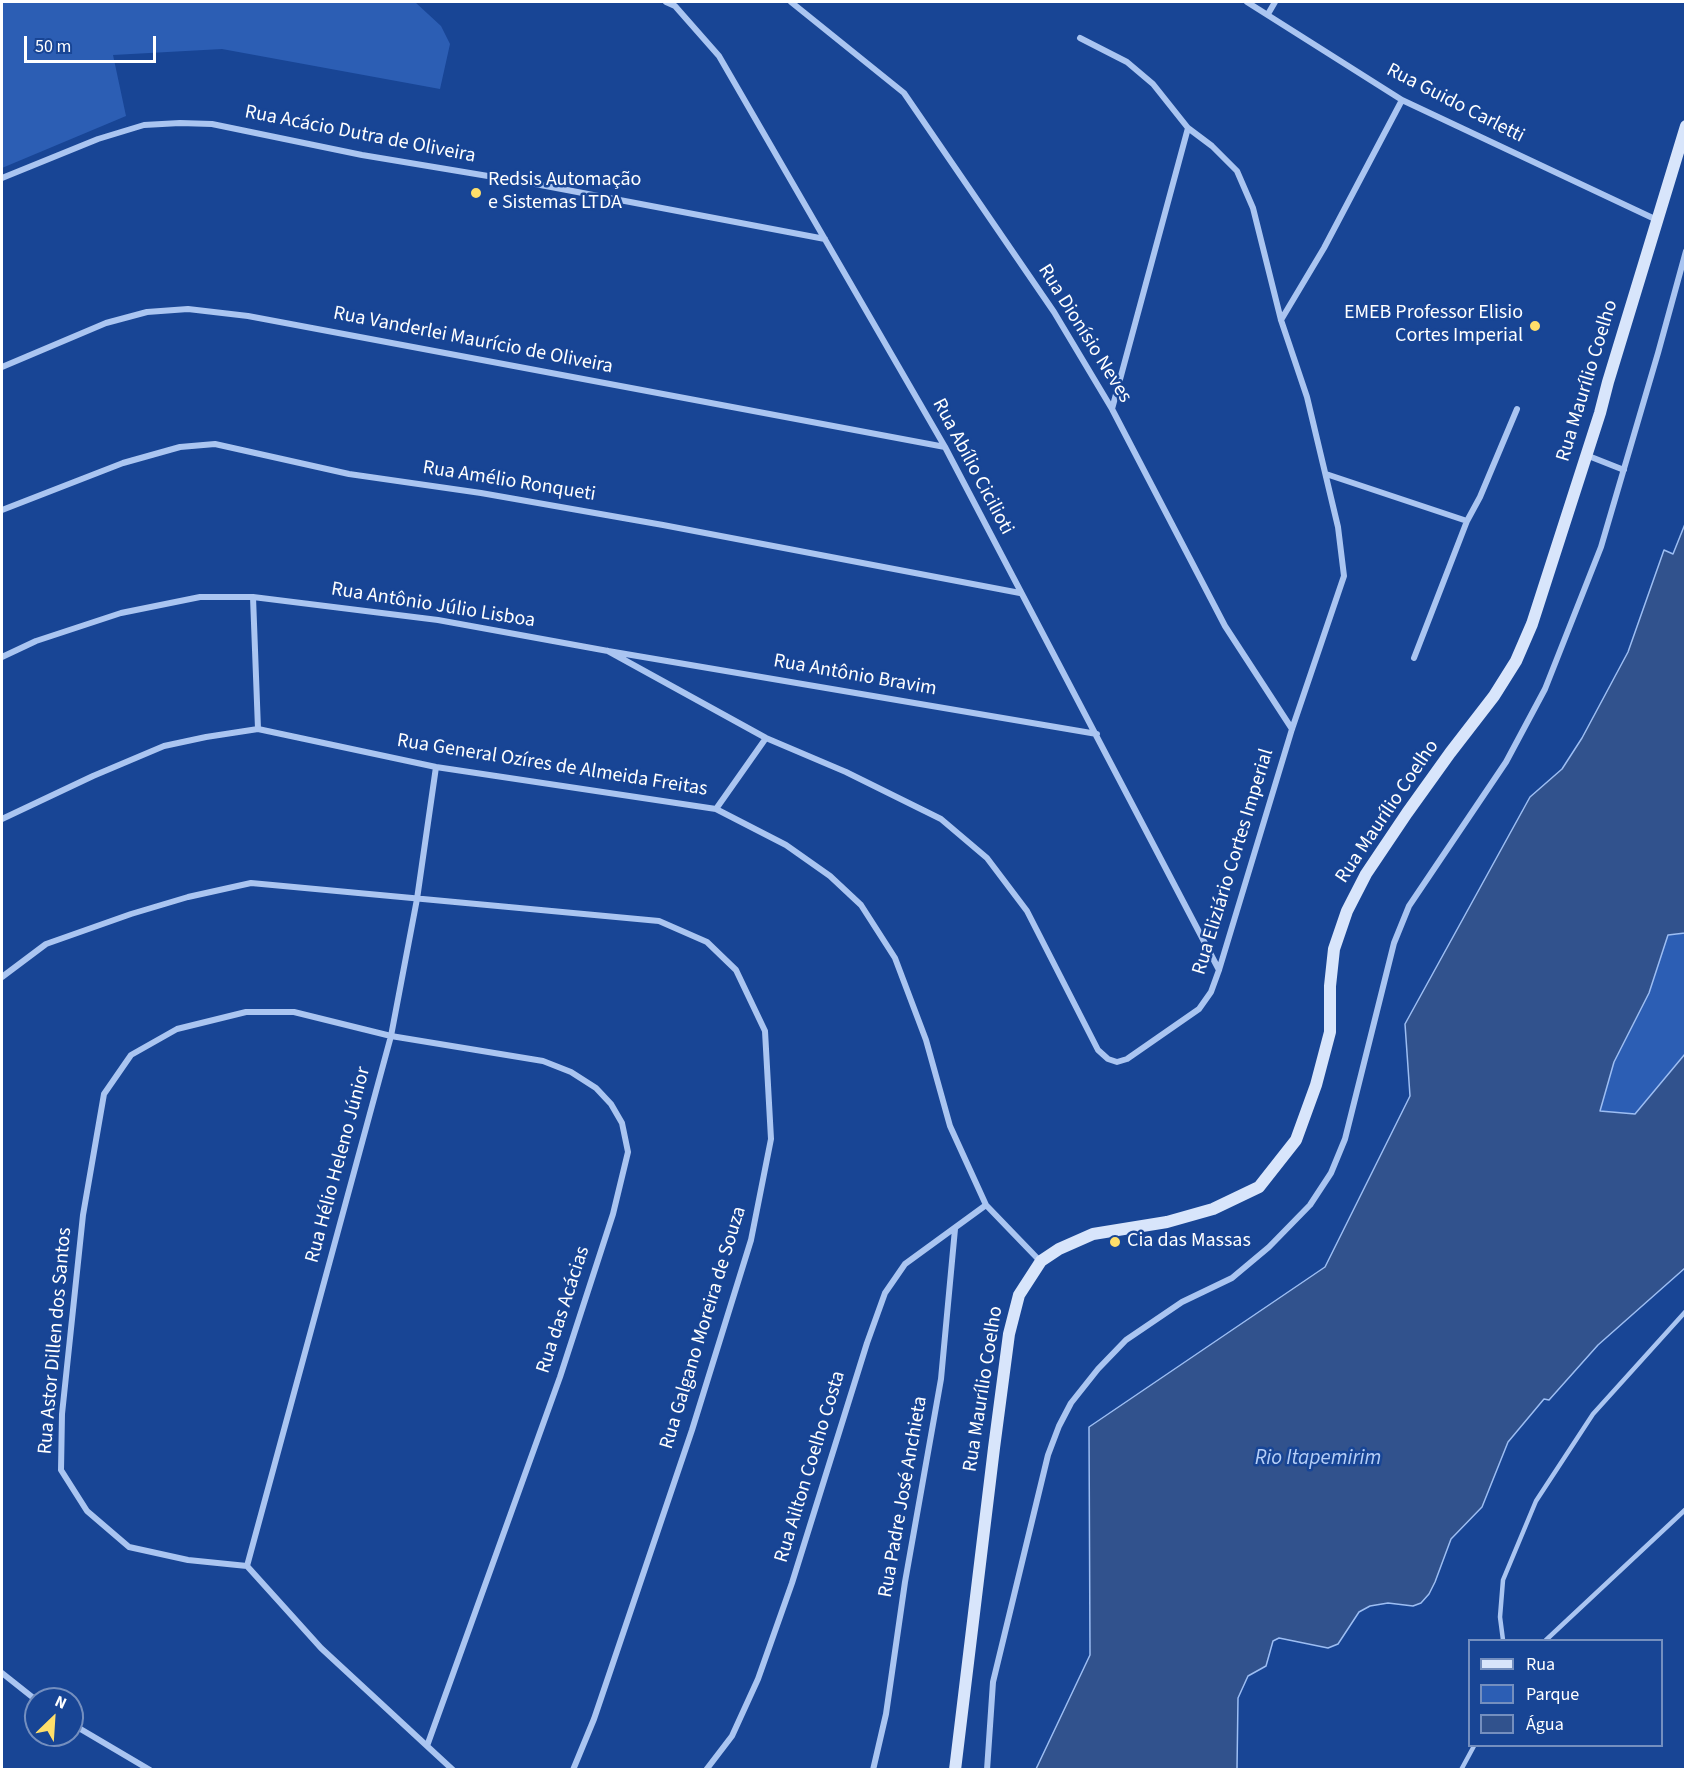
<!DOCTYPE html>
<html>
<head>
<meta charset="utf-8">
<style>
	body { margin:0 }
	#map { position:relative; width:1687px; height:1771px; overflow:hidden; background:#184595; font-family:"Source Sans 3",sans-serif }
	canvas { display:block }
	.frame { position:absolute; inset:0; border:3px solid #fff; pointer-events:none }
	.legend { position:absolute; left:1468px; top:1639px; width:195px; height:108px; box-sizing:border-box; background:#184595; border:2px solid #748fbf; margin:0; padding:8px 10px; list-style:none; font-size:18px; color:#fff }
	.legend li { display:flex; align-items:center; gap:12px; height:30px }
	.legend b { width:30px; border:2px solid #748fbf }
	.north { position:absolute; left:24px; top:1687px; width:60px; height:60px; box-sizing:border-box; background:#184595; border:2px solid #748fbf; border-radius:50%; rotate:25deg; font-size:16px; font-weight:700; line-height:24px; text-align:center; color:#fff }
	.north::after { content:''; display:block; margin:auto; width:21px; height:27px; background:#ffdf6a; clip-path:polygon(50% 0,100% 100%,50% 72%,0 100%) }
	.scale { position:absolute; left:24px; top:36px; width:132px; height:27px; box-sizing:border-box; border:3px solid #fff; border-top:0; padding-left:8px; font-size:18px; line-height:21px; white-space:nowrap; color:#fff; -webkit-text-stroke:4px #184595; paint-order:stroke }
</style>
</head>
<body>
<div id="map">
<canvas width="1687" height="1771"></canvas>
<div class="frame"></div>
<ul class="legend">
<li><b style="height:8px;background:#d8e5fb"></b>Rua</li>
<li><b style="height:16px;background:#2c5eb4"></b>Parque</li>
<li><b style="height:16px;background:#31528d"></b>Água</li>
</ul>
<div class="north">N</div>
<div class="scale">50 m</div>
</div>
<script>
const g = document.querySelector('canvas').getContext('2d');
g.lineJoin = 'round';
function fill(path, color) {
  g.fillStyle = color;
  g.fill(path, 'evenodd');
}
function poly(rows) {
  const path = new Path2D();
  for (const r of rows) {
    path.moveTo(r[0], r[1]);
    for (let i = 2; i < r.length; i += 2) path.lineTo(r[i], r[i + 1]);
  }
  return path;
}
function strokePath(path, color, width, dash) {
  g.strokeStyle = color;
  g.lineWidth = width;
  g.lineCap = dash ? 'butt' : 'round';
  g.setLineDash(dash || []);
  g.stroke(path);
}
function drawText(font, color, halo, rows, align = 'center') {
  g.font = font + ' "Source Sans 3",sans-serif';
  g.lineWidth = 5;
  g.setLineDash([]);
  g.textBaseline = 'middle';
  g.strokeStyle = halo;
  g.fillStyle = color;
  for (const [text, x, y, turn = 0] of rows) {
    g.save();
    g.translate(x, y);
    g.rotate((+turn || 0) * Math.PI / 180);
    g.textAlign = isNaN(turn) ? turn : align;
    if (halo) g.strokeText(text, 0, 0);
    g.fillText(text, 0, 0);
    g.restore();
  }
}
fill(poly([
	[2,2,415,2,441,26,450,44,440,89,222,49,113,55,126,116,2,168],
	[1685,933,1685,1054,1635,1114,1599,1111,1614,1062,1649,993,1668,935]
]), '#2c5eb4');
const water = poly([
	[1685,524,1685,933,1668,935,1649,993,1614,1062,1600,1111,1635,1114,1685,1054,1685,1268,1598,1345,1549,1400,1544,1399,1508,1442,1482,1507,1451,1539,1435,1582,1429,1594,1421,1603,1413,1606,1388,1603,1370,1606,1359,1612,1338,1644,1328,1648,1279,1638,1273,1641,1266,1666,1248,1676,1238,1698,1237,1769,1036,1769,1090,1655,1089,1427,1325,1267,1410,1096,1405,1024,1530,797,1562,769,1582,738,1628,652,1664,550,1673,554,1685,524]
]);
fill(water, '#31528d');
strokePath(water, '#9dbef3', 1.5);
strokePath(poly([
	[1503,1640,1500,1617,1503,1580,1536,1501,1593,1414,1686,1311],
	[1546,1640,1686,1509],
	[1461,1770,1474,1746]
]), '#aac5f1', 4.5);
strokePath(poly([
	[666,2,675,6,719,56,945,447,1219,970],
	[791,2,904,93,1054,312,1112,409,1225,626,1292,729],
	[1247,2,1402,100,1657,220],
	[1268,14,1275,2],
	[2,178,98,139,144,125,180,123,212,124,362,155,530,183,825,239],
	[1281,320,1324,248,1402,100],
	[2,367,106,323,147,312,188,309,248,316,945,447],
	[1112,409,1188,128],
	[1586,455,1624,470],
	[1326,474,1467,521],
	[2,510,123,463,180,447,215,444,349,474,481,493,663,525,1020,593],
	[253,597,258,729],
	[608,651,766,738,846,772,941,819,987,858,1027,911,1098,1050,1108,1059,1117,1062,1127,1059,1199,1009,1211,992,1219,970,1292,729,1344,576,1338,527,1307,397,1281,320,1253,208,1237,171,1212,146,1188,128,1153,84,1127,62,1080,38],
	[2,657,36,641,121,613,200,597,253,597,438,620,608,651,1097,734],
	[1414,658,1467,521,1480,497,1517,409],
	[716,809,766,738],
	[2,819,93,776,164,746,206,737,258,729,436,767,716,809,786,845,830,876,861,905,895,958,926,1040,950,1126,986,1205,1040,1261],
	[2,977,46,944,131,914,188,897,251,883,659,921,707,942,736,970,765,1031,771,1139,751,1240,692,1430,594,1719,573,1770],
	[247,1566,391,1036,417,899,436,767],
	[2,1673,36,1700],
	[72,1724,150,1770],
	[427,1746,560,1377,613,1214,628,1152,622,1123,611,1104,596,1088,571,1072,543,1061,391,1036,294,1012,246,1012,177,1029,131,1055,104,1094,83,1215,62,1414,61,1470,87,1511,129,1547,188,1560,247,1566,321,1648,427,1746,453,1770],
	[706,1770,732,1736,758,1679,792,1583,867,1343,885,1293,905,1264,986,1205],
	[873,1770,886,1714,905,1582,941,1379,955,1229],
	[987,1770,993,1682,1048,1455,1059,1426,1071,1403,1098,1369,1126,1340,1182,1302,1232,1278,1269,1247,1310,1205,1331,1173,1345,1139,1394,943,1409,906,1506,762,1545,689,1601,547,1658,353,1686,251]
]), '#aac5f1', 6);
strokePath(poly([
	[955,1770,994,1448,1009,1334,1019,1295,1041,1261,1059,1249,1093,1234,1167,1222,1213,1209,1259,1187,1296,1140,1316,1085,1330,1032,1330,986,1334,949,1347,911,1366,874,1407,813,1450,753,1494,696,1516,661,1532,624,1600,413,1608,382,1686,126]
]), '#d8e5fb', 12);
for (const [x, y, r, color] of [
	[476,193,6,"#ffdf6a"],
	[1535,326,6,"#ffdf6a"],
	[1115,1242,6,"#ffdf6a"]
]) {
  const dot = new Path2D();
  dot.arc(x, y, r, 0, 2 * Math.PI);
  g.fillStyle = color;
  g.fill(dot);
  strokePath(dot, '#184595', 2);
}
drawText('20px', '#fff', '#184595', [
	["Rua Guido Carletti",1455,104,27],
	["Rua Acácio Dutra de Oliveira",360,135,11],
	["Rua Dionísio Neves",1084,334,58],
	["Rua Vanderlei Maurício de Oliveira",473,341,11],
	["Rua Maurílio Coelho",1588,381,-73],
	["Rua Abílio Cicilioti",972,467,62],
	["Rua Amélio Ronqueti",509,482,9],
	["Rua Antônio Júlio Lisboa",433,606,9],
	["Rua Antônio Bravim",855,676,10],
	["Rua General Ozíres de Almeida Freitas",552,766,9],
	["Rua Maurílio Coelho",1388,812,-56],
	["Rua Eliziário Cortes Imperial",1234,862,-73],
	["Rua Hélio Heleno Júnior",339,1165,-75],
	["Rua das Acácias",564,1310,-72],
	["Rua Galgano Moreira de Souza",704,1328,-73],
	["Rua Astor Dillen dos Santos",56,1341,-85],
	["Rua Maurílio Coelho",984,1389,-81],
	["Rua Ailton Coelho Costa",811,1467,-73],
	["Rua Padre José Anchieta",904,1497,-80]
]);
drawText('20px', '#fff', '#184595', [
	["Redsis Automação",488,181],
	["e Sistemas LTDA",488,204],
	["EMEB Professor Elisio",1523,314,"right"],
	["Cortes Imperial",1523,337,"right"],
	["Cia das Massas",1127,1242]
], 'left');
drawText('italic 21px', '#b6cff7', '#184595', [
	["Rio Itapemirim",1318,1459]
]);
</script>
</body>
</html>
